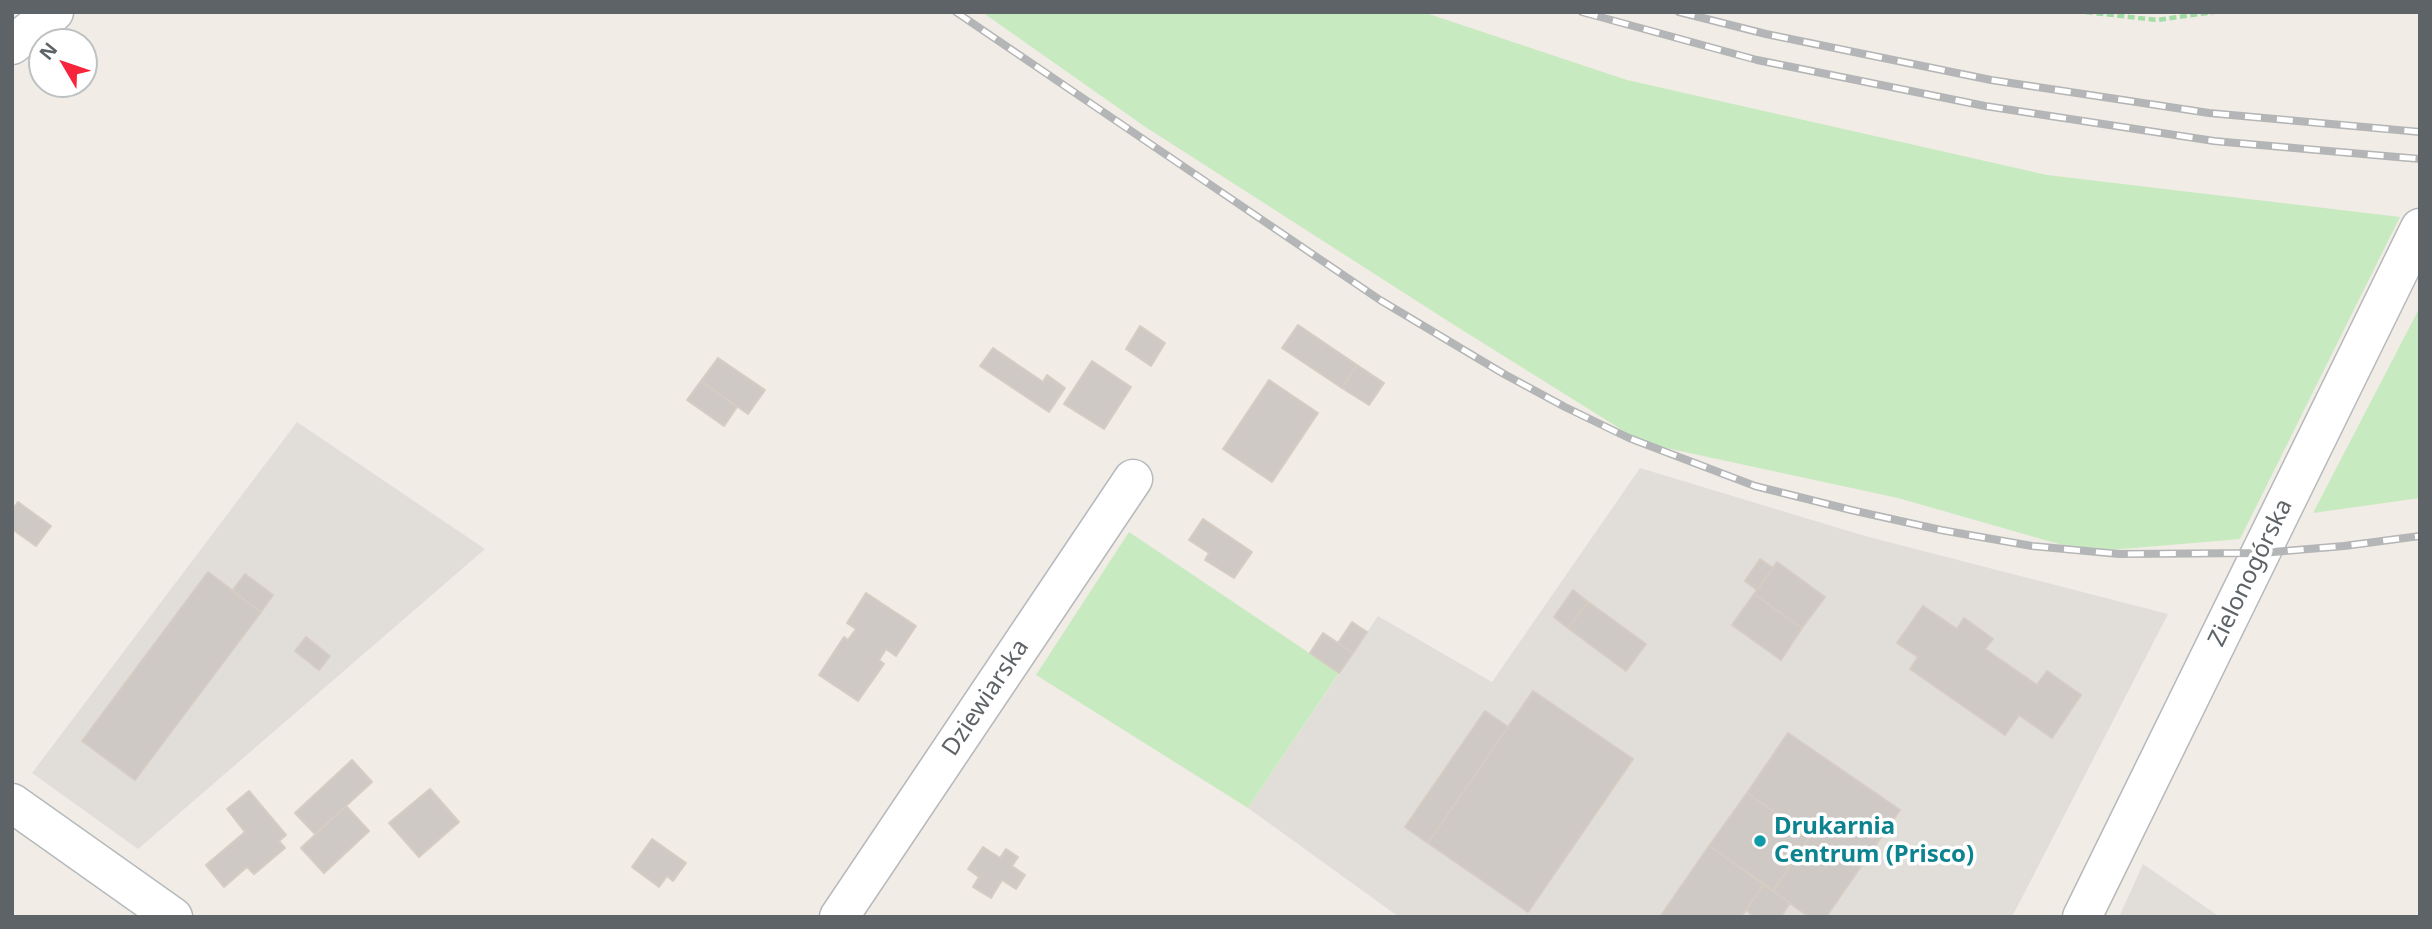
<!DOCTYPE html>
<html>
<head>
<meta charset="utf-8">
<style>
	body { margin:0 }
	#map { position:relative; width:2432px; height:929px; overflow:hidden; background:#f1ece5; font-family:"Noto Sans",sans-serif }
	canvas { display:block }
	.frame { position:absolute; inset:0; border:14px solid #5d6367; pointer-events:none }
	.north { position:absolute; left:28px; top:28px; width:70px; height:70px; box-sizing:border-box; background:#fff; border:2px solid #bec1c2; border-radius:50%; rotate:309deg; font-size:19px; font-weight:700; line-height:28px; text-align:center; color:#5d6367 }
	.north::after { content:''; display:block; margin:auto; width:24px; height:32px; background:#f7253c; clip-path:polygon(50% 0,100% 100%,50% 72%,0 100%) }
</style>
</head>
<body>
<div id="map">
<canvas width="2432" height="929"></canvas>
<div class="frame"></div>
<div class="north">N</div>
</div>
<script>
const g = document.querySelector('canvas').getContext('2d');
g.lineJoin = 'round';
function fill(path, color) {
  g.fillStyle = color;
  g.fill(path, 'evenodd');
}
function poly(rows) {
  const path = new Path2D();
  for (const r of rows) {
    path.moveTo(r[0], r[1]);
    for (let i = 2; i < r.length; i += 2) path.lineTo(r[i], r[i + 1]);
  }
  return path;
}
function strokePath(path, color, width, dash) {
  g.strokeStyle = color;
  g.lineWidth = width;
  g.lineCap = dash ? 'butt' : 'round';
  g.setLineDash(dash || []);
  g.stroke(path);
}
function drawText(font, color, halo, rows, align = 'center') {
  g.font = font + ' "Noto Sans",sans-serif';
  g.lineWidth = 7;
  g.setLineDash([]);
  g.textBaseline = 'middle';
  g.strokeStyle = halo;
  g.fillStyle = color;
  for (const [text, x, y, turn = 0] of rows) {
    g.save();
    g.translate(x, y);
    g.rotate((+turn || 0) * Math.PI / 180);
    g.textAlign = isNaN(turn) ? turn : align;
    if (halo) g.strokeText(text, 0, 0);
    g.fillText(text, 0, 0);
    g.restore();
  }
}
fill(poly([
	[297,422,485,549,138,849,32,773],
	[1640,468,1865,536,2168,614,2012,917,1399,917,1248,808,1378,616,1492,682],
	[2143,864,2220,917,2119,917]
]), '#e1deda');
fill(poly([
	[982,12,1423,12,1627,80,2047,175,2400,217,2240,539,2087,552,1898,498,1643,443,1451,323,1144,126],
	[2420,307,2420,498,2313,513],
	[1129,532,1339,673,1248,808,1036,675]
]), '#c8eac0');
const building = poly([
	[1298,325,1357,365,1342,388,1282,348,1298,325],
	[1140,326,1165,343,1151,366,1126,349,1140,326],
	[993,348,1043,382,1047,375,1065,388,1049,412,980,366,993,348],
	[718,358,765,390,748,414,701,381,718,358],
	[1092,361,1131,387,1104,429,1064,404,1092,361],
	[1357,365,1384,383,1369,405,1342,388,1357,365],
	[1269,380,1318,413,1272,482,1223,449,1269,380],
	[701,381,737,407,724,426,687,400,701,381],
	[18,502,51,526,36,546,12,529,12,510,18,502],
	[1203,519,1252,552,1234,578,1205,560,1209,553,1189,540,1203,519],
	[1760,559,1773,568,1757,590,1745,581,1760,559],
	[1777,562,1825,597,1802,628,1754,594,1777,562],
	[208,572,261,612,135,780,82,741,208,572],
	[245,574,273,595,261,612,232,591,245,574],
	[1573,590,1588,602,1568,628,1554,617,1573,590],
	[866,593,916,626,896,656,886,649,879,660,884,664,858,701,819,675,844,637,848,640,856,629,847,623,866,593],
	[1754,594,1802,628,1781,660,1732,625,1754,594],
	[1588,602,1646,644,1626,671,1568,628,1588,602],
	[1923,606,1957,629,1964,618,1993,639,1985,649,2037,685,2047,671,2081,695,2052,738,2019,715,2005,735,1910,669,1918,657,1897,643,1923,606],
	[1352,622,1367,632,1353,653,1338,643,1352,622],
	[1323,633,1353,653,1339,673,1310,653,1323,633],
	[306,637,330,656,319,670,295,651,306,637],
	[1533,691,1633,759,1528,912,1428,843,1533,691],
	[1485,711,1508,727,1428,843,1405,827,1485,711],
	[1788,733,1900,810,1826,917,1809,917,1773,891,1810,836,1747,793,1788,733],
	[352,760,372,782,315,834,295,813,352,760],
	[430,789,459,822,419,857,389,823,430,789],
	[249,791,286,835,279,841,285,848,254,874,247,867,224,887,206,865,245,832,227,809,249,791],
	[1747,793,1810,836,1773,891,1709,846,1747,793],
	[346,806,369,831,324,873,301,848,346,806],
	[652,839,686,863,673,881,667,876,659,887,632,867,652,839],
	[1709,846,1764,884,1746,910,1741,917,1660,917,1709,846],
	[983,847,1000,858,1006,849,1018,857,1012,866,1025,875,1016,889,1002,880,991,898,973,887,979,877,968,869,983,847],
	[1764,884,1790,903,1781,917,1755,917,1746,910,1764,884]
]);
fill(building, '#cec9c4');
strokePath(building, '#d6ccc3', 2);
const street = poly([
	[12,45,54,12],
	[12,803,173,917],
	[839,917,1133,479],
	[2082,917,2420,228]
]);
strokePath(street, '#b6babd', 41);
strokePath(poly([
	[2086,12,2157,20,2214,12]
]), '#a2dda6', 4.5, [7, 3.5]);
strokePath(street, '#fff', 38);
const rail = poly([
	[956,12,1380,300,1504,374,1565,407,1629,438,1755,486,1851,510,1941,530,2032,546,2119,554,2261,553,2344,546,2420,536],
	[1582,12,1757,60,1985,106,2214,141,2420,159],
	[1679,12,1766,34,1991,80,2209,113,2420,132]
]);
strokePath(rail, '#b4b5b6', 8);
strokePath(rail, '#fff', 5, [16]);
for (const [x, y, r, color] of [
	[1760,841,7,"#0f9aa8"]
]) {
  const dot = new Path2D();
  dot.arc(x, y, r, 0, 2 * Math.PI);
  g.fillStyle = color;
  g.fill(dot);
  strokePath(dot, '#fff', 2.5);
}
drawText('24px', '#5d6367', '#fff', [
	["Zielonogórska",2251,573,-64],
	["Dziewiarska",986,698,-56]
]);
drawText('bold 24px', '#0d838f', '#fff', [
	["Drukarnia",1774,827],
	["Centrum (Prisco)",1774,855]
], 'left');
</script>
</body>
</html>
